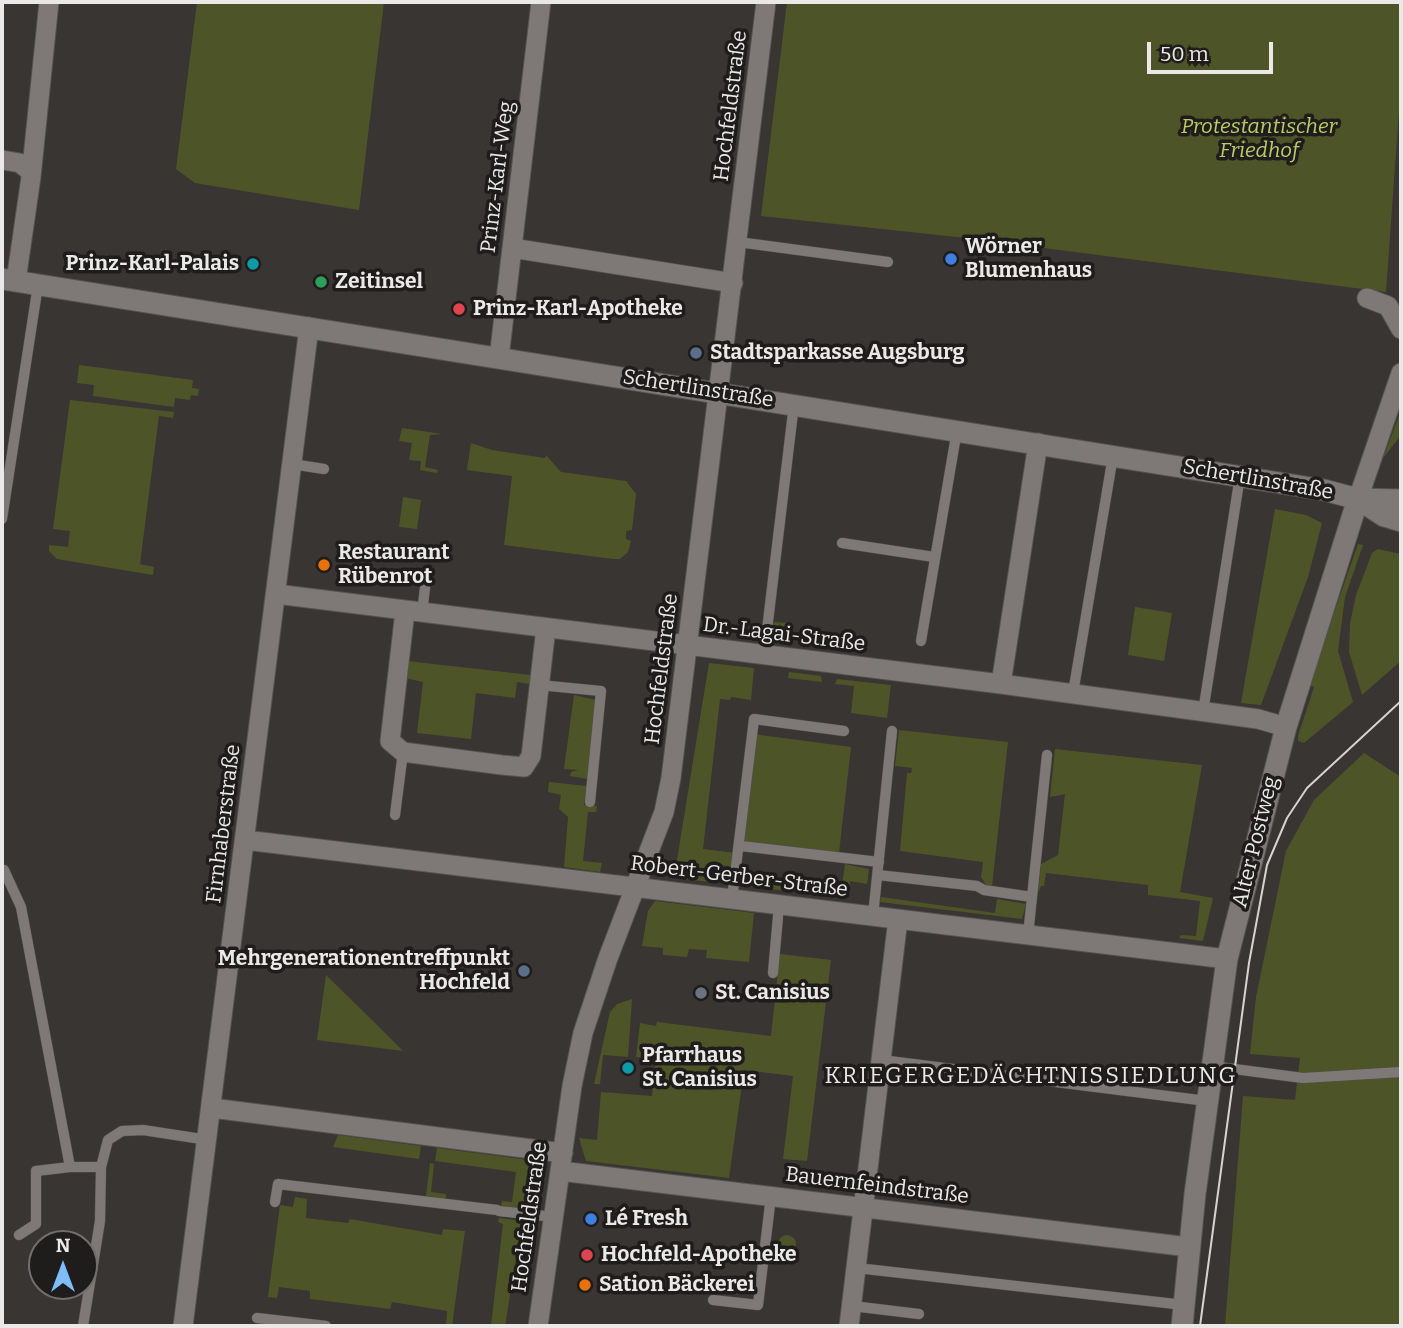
<!DOCTYPE html>
<html>
<head>
<meta charset="utf-8">
<style>
	body { margin:0 }
	#map { position:relative; width:1403px; height:1328px; overflow:hidden; background:#393532; font-family:Bitter,serif }
	canvas { display:block }
	.frame { position:absolute; inset:0; border:4px solid #ebe9e7; pointer-events:none }
	.north { position:absolute; left:28px; top:1230px; width:70px; height:70px; box-sizing:border-box; background:#1f1d1b; border:2px solid #716f6d; border-radius:50%; rotate:0deg; font-size:19px; font-weight:700; line-height:28px; text-align:center; color:#ebe9e7 }
	.north::after { content:''; display:block; margin:auto; width:24px; height:32px; background:#7ebdf9; clip-path:polygon(50% 0,100% 100%,50% 72%,0 100%) }
	.scale { position:absolute; left:1147px; top:42px; width:126px; height:32px; box-sizing:border-box; border:4px solid #ebe9e7; border-top:0; padding-left:9px; font-size:21px; line-height:24px; white-space:nowrap; color:#ebe9e7; -webkit-text-stroke:5px #1f1d1b; paint-order:stroke }
</style>
</head>
<body>
<div id="map">
<canvas width="1403" height="1328"></canvas>
<div class="frame"></div>
<div class="north">N</div>
<div class="scale">50 m</div>
</div>
<script>
const g = document.querySelector('canvas').getContext('2d');
g.lineJoin = 'round';
function fill(path, color) {
  g.fillStyle = color;
  g.fill(path, 'evenodd');
}
function poly(rows) {
  const path = new Path2D();
  for (const r of rows) {
    if (r.length === 3) {
      path.moveTo(r[0] + r[2], r[1]);
      path.arc(r[0], r[1], r[2], 0, 2 * Math.PI);
      continue;
    }
    path.moveTo(r[0], r[1]);
    for (let i = 2; i < r.length; i += 2) path.lineTo(r[i], r[i + 1]);
  }
  return path;
}
function strokePath(path, color, width, dash) {
  g.strokeStyle = color;
  g.lineWidth = width;
  g.lineCap = dash ? 'butt' : 'round';
  g.setLineDash(dash || []);
  g.stroke(path);
}
function drawText(font, color, halo, rows, align = 'center') {
  g.font = font + ' Bitter,serif';
  g.lineWidth = 7;
  g.setLineDash([]);
  g.textBaseline = 'middle';
  g.strokeStyle = halo;
  g.fillStyle = color;
  for (const [text, x, y, turn = 0] of rows) {
    g.save();
    g.translate(x, y);
    g.rotate((+turn || 0) * Math.PI / 180);
    g.textAlign = isNaN(turn) ? turn : align;
    if (halo) g.strokeText(text, 0, 0);
    g.fillText(text, 0, 0);
    g.restore();
  }
}
fill(poly([
	[197,2,384,2,359,210,195,183,176,169],
	[787,2,1401,2,1401,83,1386,292,966,238,761,216],
	[79,365,193,380,192,388,199,389,198,396,191,395,190,400,175,398,174,407,93,396,94,385,77,383],
	[70,400,174,412,173,418,159,416,154,454,140,564,154,567,153,575,57,559,49,551,49,545,68,547,70,531,53,529],
	[1401,411,1401,435,1383,458],
	[402,428,442,434,430,435,425,467,438,470,437,473,420,470,421,461,409,460,412,443,399,441],
	[471,443,492,450,545,458,546,455,561,472,626,481,636,494,632,530,626,531,626,539,631,541,628,552,620,559,613,559,504,545,512,476,467,470],
	[403,497,421,500,417,529,399,527],
	[1275,509,1306,515,1322,523,1308,577,1261,705,1241,703],
	[1358,544,1363,545,1345,597,1338,651,1353,702,1304,743,1298,741,1298,736,1314,687,1309,685],
	[1378,549,1401,554,1401,661,1362,695,1349,652,1350,623,1356,595,1372,553],
	[1135,607,1172,613,1164,661,1128,655],
	[774,622,788,623,784,644,771,644],
	[407,661,531,675,530,684,517,682,515,698,476,693,471,739,417,733,423,682,405,678],
	[709,663,754,668,751,700,731,697,730,700,720,699,703,849,736,853,734,867,714,864,711,882,674,878],
	[789,672,821,676,822,682,788,678],
	[837,679,891,685,887,718,851,713,854,686,835,684],
	[574,695,596,700,588,779,570,776,571,772,578,770,564,769],
	[899,730,1008,742,992,886,986,885,981,877,983,862,900,851,907,773,911,773,912,768,895,766],
	[753,734,851,747,839,853,743,843],
	[1055,749,1202,765,1180,892,1213,898,1203,941,1179,938,1181,935,1196,936,1200,901,1148,895,1148,885,1046,873,1044,886,1041,886,1038,893,1041,864,1058,855,1065,794,1050,797],
	[1364,753,1401,777,1401,1326,1225,1326,1243,1096,1295,1100,1300,1058,1250,1054,1256,997,1286,851,1314,800],
	[549,782,587,786,584,805,597,806,596,812,588,812,583,861,602,863,600,872,564,867,568,817,559,809,561,795,548,792],
	[845,864,869,869,867,884,850,881,848,898,746,886,746,882,841,892],
	[881,897,995,913,997,899,1026,904,1022,919,880,902],
	[655,901,754,913,749,962,706,958,707,950,689,949,687,957,663,955,663,948,642,946,648,911],
	[780,954,831,960,807,1161,783,1159,793,1076,744,1070,729,1178,586,1161,579,1138,597,1140,601,1092,652,1096,656,1059,636,1057,640,1023,656,1026,657,1022,771,1036],
	[326,975,372,1020,403,1051,317,1040],
	[632,999,628,1057,603,1055,600,1084,594,1084,610,1012,617,1004],
	[338,1135,421,1146,419,1159,333,1147],
	[437,1148,529,1160,524,1209,501,1206,502,1201,512,1202,516,1172,435,1161],
	[430,1163,434,1164,431,1192,446,1194,446,1199,426,1196],
	[295,1197,307,1199,306,1218,348,1223,350,1219,442,1235,443,1229,465,1231,452,1326,446,1326,447,1311,392,1302,390,1309,310,1299,310,1291,279,1287,277,1298,268,1297,280,1205,293,1207],
	[499,1218,522,1221,505,1326,491,1326,503,1224,498,1222],
	[787,1244,9]
]), '#4d5528');
const lane = poly([
	[738,242,888,262],
	[292,464,324,469],
	[2,519,38,285],
	[842,543,934,557],
	[422,613,425,588],
	[921,641,957,430],
	[764,655,794,404],
	[539,685,601,691,590,802],
	[1073,693,1113,456],
	[1203,712,1240,476],
	[395,815,403,752],
	[741,846,879,862],
	[4,870,21,907,70,1167,101,1167,108,1140,122,1131,143,1130,208,1140],
	[878,875,977,886,984,890,1032,897],
	[732,899,754,719,844,731],
	[873,916,892,731],
	[1028,935,1047,755],
	[773,973,779,905],
	[881,1060,1207,1101],
	[1211,1066,1303,1078,1401,1072],
	[275,1202,278,1184,497,1210],
	[499,1211,554,1217],
	[19,1235,36,1224,36,1171,70,1167],
	[857,1268,1184,1305],
	[713,1300,758,1305,771,1196],
	[852,1306,919,1314],
	[257,1318,326,1326],
	[83,1326,100,1221,101,1167]
]);
const street = poly([
	[2,160,20,163,30,171],
	[512,248,733,283],
	[16,281,31,177,49,2],
	[1367,298,1388,306,1401,329],
	[499,358,541,2],
	[1358,499,1401,373],
	[276,594,1001,684,1258,719,1286,727],
	[405,611,390,741,403,752,502,765,524,767,531,756,546,628],
	[1001,684,1038,443],
	[245,840,1227,959],
	[212,1108,563,1153],
	[560,1171,1189,1247],
	[183,1326,309,327],
	[538,1326,572,1086,583,1033,608,958,664,812,671,778,766,2],
	[849,1326,898,919]
]);
const secondary = poly([
	[2,279,1324,490,1358,499,1384,516,1401,521],
	[1358,499,1401,500],
	[1182,1326,1195,1194,1227,959,1286,727,1358,499]
]);
strokePath(lane, '#55524f', 11);
strokePath(street, '#55524f', 21);
strokePath(secondary, '#55524f', 23);
strokePath(lane, '#7e7976', 10);
strokePath(street, '#7e7976', 19);
strokePath(secondary, '#7e7976', 21);
strokePath(poly([
	[1200,1326,1249,963,1267,865,1287,818,1307,788,1401,701]
]), '#d6d3d1', 2);
for (const [x, y, r, color] of [
	[951,259,7,"#3f7fe0"],
	[253,264,7,"#0f9aa8"],
	[321,282,7,"#2e9e5b"],
	[459,309,7,"#e0444e"],
	[696,353,7,"#5c6f8a"],
	[324,565,7,"#e8710a"],
	[524,971,7,"#5c6f8a"],
	[701,993,7,"#6b7280"],
	[628,1068,7,"#0f9aa8"],
	[591,1219,7,"#3f7fe0"],
	[587,1255,7,"#e0444e"],
	[585,1285,7,"#e8710a"]
]) {
  const dot = new Path2D();
  dot.arc(x, y, r, 0, 2 * Math.PI);
  g.fillStyle = color;
  g.fill(dot);
  strokePath(dot, '#1f1d1b', 2.5);
}
drawText('21px', '#ebe9e7', '#1f1d1b', [
	["Hochfeldstraße",731,106,-83],
	["Prinz-Karl-Weg",498,177,-83],
	["Schertlinstraße",698,389,9],
	["Schertlinstraße",1258,480,10],
	["Dr.-Lagai-Straße",784,635,7],
	["Hochfeldstraße",662,669,-83],
	["Firnhaberstraße",224,824,-83],
	["Alter Postweg",1256,842,-76],
	["Robert-Gerber-Straße",739,877,7],
	["Bauernfeindstraße",877,1186,7],
	["Hochfeldstraße",530,1217,-82]
]);
drawText('italic 21px', '#bbcc64', '#1f1d1b', [
	["Protestantischer",1259,127],
	["Friedhof",1259,151]
]);
drawText('bold 21px', '#ebe9e7', '#1f1d1b', [
	["Wörner",965,247],
	["Blumenhaus",965,271],
	["Prinz-Karl-Palais",239,264,"right"],
	["Zeitinsel",335,282],
	["Prinz-Karl-Apotheke",473,309],
	["Stadtsparkasse Augsburg",710,353],
	["Restaurant",338,553],
	["Rübenrot",338,577],
	["Mehrgenerationentreffpunkt",510,959,"right"],
	["Hochfeld",510,983,"right"],
	["St. Canisius",715,993],
	["Pfarrhaus",642,1056],
	["St. Canisius",642,1080],
	["Lé Fresh",605,1219],
	["Hochfeld-Apotheke",601,1255],
	["Sation Bäckerei",599,1285]
], 'left');
g.letterSpacing = '2px';
drawText('23px', '#ebe9e7', '#1f1d1b', [
	["KRIEGERGEDÄCHTNISSIEDLUNG",1031,1077]
]);
g.letterSpacing = '0px';
</script>
</body>
</html>
